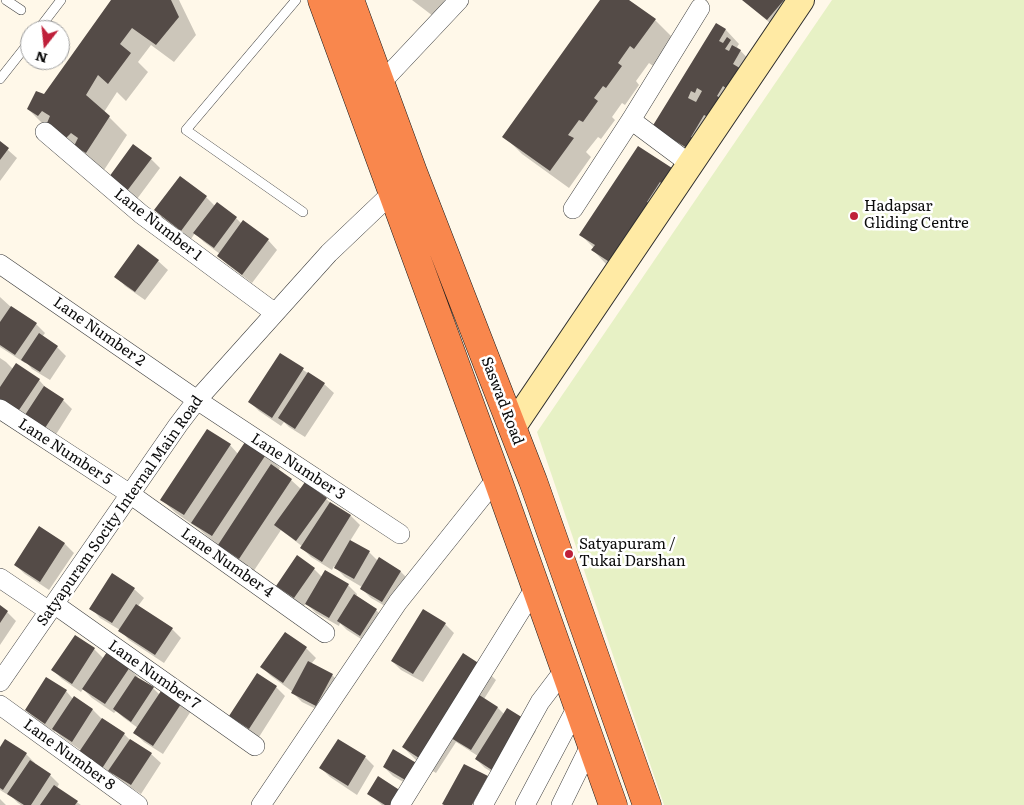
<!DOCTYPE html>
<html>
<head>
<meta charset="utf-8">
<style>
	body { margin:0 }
	#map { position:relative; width:1024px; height:805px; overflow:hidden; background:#fff8e9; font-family:Literata,serif }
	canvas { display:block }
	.north { position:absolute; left:20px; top:20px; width:50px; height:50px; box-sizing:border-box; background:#fff; border:1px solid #9d9d9d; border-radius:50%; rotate:196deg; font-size:14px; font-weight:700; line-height:20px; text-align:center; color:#0b0b0b }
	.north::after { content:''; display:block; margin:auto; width:18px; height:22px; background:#bf203a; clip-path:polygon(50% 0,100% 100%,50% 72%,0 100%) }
</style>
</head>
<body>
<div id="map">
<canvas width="1024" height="805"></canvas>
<div class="north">N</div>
</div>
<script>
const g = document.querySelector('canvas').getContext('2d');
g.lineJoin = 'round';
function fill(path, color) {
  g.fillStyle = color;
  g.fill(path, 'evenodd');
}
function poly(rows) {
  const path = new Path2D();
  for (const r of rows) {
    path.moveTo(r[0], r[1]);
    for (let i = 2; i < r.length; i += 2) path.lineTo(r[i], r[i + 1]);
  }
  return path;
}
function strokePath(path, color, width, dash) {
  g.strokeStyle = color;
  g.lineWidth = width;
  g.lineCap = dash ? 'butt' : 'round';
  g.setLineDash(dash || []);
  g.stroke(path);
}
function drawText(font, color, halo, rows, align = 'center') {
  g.font = font + ' Literata,serif';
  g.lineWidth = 5;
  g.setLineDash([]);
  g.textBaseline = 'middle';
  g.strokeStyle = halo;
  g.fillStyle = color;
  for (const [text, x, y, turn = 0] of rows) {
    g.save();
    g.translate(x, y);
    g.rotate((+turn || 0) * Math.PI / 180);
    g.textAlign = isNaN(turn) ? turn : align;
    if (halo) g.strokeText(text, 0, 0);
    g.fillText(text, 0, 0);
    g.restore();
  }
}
fill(poly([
	[832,0,1024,0,1024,805,664,805,537,432]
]), '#e7f1c5');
fill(poly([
	[112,0,179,0,196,35,174,62,151,45,138,62,148,72,126,101,117,92,104,112,127,135,104,170,46,127,28,109,44,95],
	[412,0,445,0,433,16],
	[602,0,627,0,655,20,673,38,653,66,649,63,636,81,639,85,625,105,622,103,612,117,615,120,601,139,598,137,586,152,591,157,569,188,522,154,504,136],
	[743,0,800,0,777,29],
	[716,24,726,30,739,44,737,47,754,65,701,161,667,140],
	[0,143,17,158,0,181],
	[151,159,160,168,137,199,120,186],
	[671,169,625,275,606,264,593,250,594,248,581,235],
	[206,197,215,206,236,218,242,224,243,222,268,240,277,250,252,283,228,265,218,256,220,254,204,242,195,233,191,239,164,220,155,210],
	[158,261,168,270,145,300,125,286,116,276],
	[0,297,12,308,36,324,45,333,42,337,57,347,66,356,50,380,32,369,26,362,25,363,0,347],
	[281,355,324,384,334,393,305,437,289,427,284,422,281,426,259,411,250,402],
	[0,358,6,362,13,369,39,380,48,390,63,400,72,409,55,436,0,402],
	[207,430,230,445,238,454,266,454,280,468,278,471,291,480,301,489,326,499,332,504,351,516,360,525,350,541,369,552,378,561,380,559,401,572,410,581,392,610,371,598,362,589,362,587,345,577,334,566,332,570,311,557,302,548,303,547,281,530,253,572,233,559,219,545,207,536,199,529,176,513,162,500],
	[40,528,65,544,74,553,49,590,25,574,15,565],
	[314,569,322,577,348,585,357,594,356,597,376,610,385,619,369,644,347,630,340,623,339,626,316,613,306,603,304,606,286,595,277,585],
	[113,575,134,589,144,598,138,606,172,629,181,638,164,663,129,640,120,630,100,618,91,608],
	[0,607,7,612,16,621,0,645],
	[445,624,454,633,423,682,401,670,392,661],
	[285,634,306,648,316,658,311,664,332,675,341,684,326,714,302,702,293,693,293,692,271,676,262,667],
	[75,637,94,649,104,659,129,668,138,677,137,678,153,688,160,695,163,690,191,711,163,754,144,742,135,733,138,728,124,718,116,711,114,713,92,698,83,689,81,692,62,679,53,670],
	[482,667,496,680,484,699,498,708,504,714,527,722,536,731,505,780,485,768,476,759,478,756,456,742,436,773,417,761,403,747],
	[276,687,285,696,259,737,240,725,231,716],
	[66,691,73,699,74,698,93,710,102,719,124,734,132,742,151,754,161,763,141,794,119,780,113,774,110,778,82,751,63,738,55,731,55,732,35,719,26,710],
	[0,749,26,754,35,763,34,765,50,775,59,784,57,788,81,805,21,805,18,803,13,798,0,790],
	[365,757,374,766,357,795,330,777,321,768],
	[417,765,417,790,393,776,384,767],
	[369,794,404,794,413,803,411,805,382,805],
	[0,799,6,805,0,805]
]), '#0003');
fill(poly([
	[111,0,171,0,179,17,156,45,132,28,120,44,131,53,108,84,98,75,86,95,110,116,86,153,74,146,78,138,71,133,65,139,47,123,50,116,42,111,38,116,27,109,36,91,44,94],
	[600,0,629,0,656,19,634,49,630,46,618,63,622,66,606,88,603,86,594,98,598,101,583,122,579,120,568,135,574,138,550,171,502,137],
	[742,0,784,0,767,20],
	[716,23,726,29,719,41,723,43,727,37,731,40,725,49,729,51,732,45,741,50,733,64,743,70,727,89,723,86,717,96,720,98,708,117,704,115,691,137,693,138,687,148,652,127],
	[697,88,702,91,696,102,688,98,691,91,695,93],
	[0,141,9,148,0,160],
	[133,144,152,158,127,191,109,177],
	[638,146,672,168,662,184,660,182,647,202,649,203,611,263,591,250,595,245,579,235],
	[180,176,207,196,181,231,154,210],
	[217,202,237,217,214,248,193,233],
	[243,220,269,239,242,275,217,256],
	[138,244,159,260,135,292,114,277],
	[11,306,37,323,15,355,0,345,0,322],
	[39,333,58,346,40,372,21,360],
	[280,353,304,368,272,418,248,402],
	[16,363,40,379,17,413,0,402,0,387],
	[308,372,325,383,295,429,278,418],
	[44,386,64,399,45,428,25,415],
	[207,429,231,444,184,515,160,500],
	[247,439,267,453,212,536,191,523],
	[271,464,292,479,239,559,218,545],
	[305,482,327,498,296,541,274,525],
	[330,502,351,515,322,562,300,548],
	[39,526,65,543,40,582,14,565],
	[350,540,370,551,354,579,334,568],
	[297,555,315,568,294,598,276,586],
	[379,557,401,571,382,602,360,589],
	[325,570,349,584,329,618,305,604],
	[112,573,135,588,112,623,89,609],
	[354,594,377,609,360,636,337,621],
	[136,604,173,628,155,655,118,631],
	[0,605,8,611,0,623],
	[423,609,446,623,413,674,391,661],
	[285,632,307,647,283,683,260,667],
	[75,635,95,648,72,684,51,670],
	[107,652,130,667,105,704,82,689],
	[463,653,483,666,422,760,402,747],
	[308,661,333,674,316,706,291,693],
	[257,673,277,686,249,729,229,716],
	[135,676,154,687,131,722,113,709],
	[46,677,67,690,45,724,25,710],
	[163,688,183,701,153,746,133,733],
	[473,691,498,707,471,750,446,735],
	[74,696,93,709,72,742,52,729],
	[507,708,528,721,495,772,475,759],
	[102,718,125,733,101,770,77,755],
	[5,739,27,753,3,790,0,788,0,747],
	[130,739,152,753,131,785,108,771],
	[338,739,366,756,348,786,319,768],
	[393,749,418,764,407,781,383,767],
	[30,760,51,774,31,805,24,805,7,794],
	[464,764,488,776,472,805,444,805,442,804],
	[378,776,404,793,396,805,385,805,367,794],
	[54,785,78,801,75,805,40,805]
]), '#544b47');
const lane = poly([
	[6,0,21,10],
	[296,0,186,130,303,212],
	[38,30,61,0],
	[0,79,30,41]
]);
const street = poly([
	[380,84,459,0],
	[631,120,690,164],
	[45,132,141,214,275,313],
	[573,209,631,120,700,8],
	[0,264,197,400,400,534],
	[0,409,130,494,325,633],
	[0,578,49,611],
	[54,604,255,746],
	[0,682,178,425,197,400,329,253,392,193],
	[0,705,138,805],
	[261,805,398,602,497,478],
	[400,805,536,586],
	[483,805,540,702,565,669],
	[525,805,578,705],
	[561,805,591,744]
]);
const secondary = poly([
	[512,428,801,0]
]);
const highway = poly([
	[322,0,497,478,613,805],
	[350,0,413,172,533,481,647,805]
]);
strokePath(lane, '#3e3e3e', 10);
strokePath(street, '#3e3e3e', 20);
strokePath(secondary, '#2d2d2d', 28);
strokePath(highway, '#1c1c1c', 29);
strokePath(lane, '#fff', 9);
strokePath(street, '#fff', 19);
strokePath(secondary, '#ffeaa4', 26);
strokePath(highway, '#f9874d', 28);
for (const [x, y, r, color] of [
	[854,216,5,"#bf203a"],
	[569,554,5,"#bf203a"]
]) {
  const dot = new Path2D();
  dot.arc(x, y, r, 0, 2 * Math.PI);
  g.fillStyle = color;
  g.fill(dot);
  strokePath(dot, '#fff', 2);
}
drawText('15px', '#0b0b0b', '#fff', [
	["Hadapsar",864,207],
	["Gliding Centre",864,224],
	["Satyapuram /",579,545],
	["Tukai Darshan",579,562]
], 'left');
drawText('15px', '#0b0b0b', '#fff', [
	["Lane Number 1",158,225,38],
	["Lane Number 2",99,332,35],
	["Saswad Road",502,401,69],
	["Lane Number 5",65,452,33],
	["Lane Number 3",298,467,33],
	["Satyapuram Socity Internal Main Road",120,511,-55],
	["Lane Number 4",227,563,35],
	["Lane Number 7",154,675,35],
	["Lane Number 8",69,755,36]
]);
</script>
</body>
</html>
